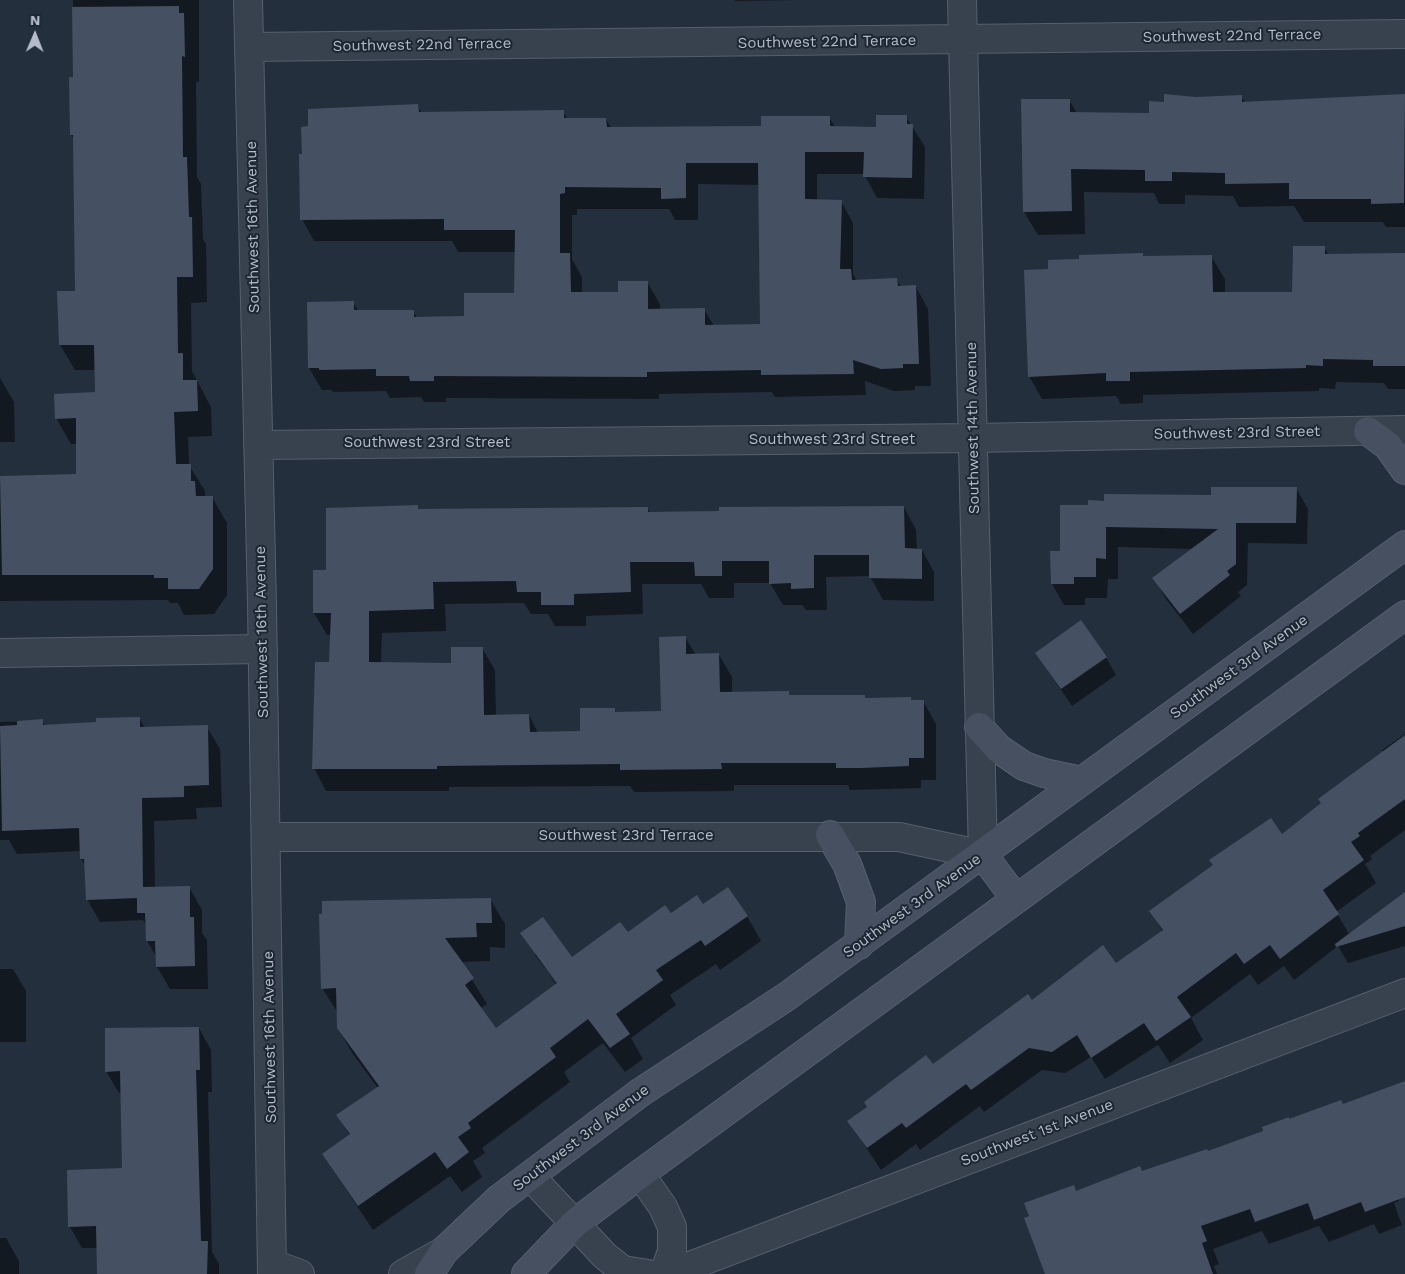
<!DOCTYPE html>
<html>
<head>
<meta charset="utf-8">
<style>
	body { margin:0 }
	#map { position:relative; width:1405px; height:1274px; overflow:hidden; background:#242f3e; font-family:"Work Sans",sans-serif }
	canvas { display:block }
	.north { position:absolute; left:10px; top:10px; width:50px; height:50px; -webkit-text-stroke:4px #1d2633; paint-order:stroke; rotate:1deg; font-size:14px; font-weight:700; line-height:20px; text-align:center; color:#b4bcc9 }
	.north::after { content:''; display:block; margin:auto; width:18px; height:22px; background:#b4bcc9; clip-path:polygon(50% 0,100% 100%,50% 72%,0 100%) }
</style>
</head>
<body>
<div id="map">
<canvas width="1405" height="1274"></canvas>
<div class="north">N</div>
</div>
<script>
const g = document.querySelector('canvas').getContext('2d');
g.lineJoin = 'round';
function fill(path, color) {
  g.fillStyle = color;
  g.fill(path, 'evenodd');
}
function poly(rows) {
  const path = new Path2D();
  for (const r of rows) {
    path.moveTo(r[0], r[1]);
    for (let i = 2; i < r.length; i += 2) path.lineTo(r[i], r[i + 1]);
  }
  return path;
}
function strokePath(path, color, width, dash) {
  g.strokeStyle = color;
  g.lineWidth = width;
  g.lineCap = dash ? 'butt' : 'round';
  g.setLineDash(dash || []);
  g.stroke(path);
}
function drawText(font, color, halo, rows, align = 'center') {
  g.font = font + ' "Work Sans",sans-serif';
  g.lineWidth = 4;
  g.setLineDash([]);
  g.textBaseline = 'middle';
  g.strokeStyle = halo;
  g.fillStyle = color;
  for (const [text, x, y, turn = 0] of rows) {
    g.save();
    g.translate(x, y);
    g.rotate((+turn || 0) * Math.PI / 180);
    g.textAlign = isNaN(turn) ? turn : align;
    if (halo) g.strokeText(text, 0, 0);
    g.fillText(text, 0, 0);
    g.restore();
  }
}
fill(poly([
	[73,0,199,0,199,82,196,82,197,177,201,184,203,239,206,244,207,302,191,303,192,371,211,407,212,436,188,437,189,465,205,491,205,497,212,497,227,523,227,595,214,614,184,615,178,603,170,603,168,600,0,601,0,476,77,475,77,444,71,444,56,418,97,394,96,370,75,370,60,345,77,292,75,141,71,135,70,79,74,79],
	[735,0,801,0,735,1],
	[1241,96,1245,103,1405,96,1405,227,1386,227,1383,222,1304,222,1294,206,1239,207,1233,196,1185,195,1185,204,1159,204,1154,193,1084,192,1085,234,1038,235,1024,212,1023,100,1069,100,1077,113,1150,114,1165,103,1196,98],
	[418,106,422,114,563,112,568,119,606,119,611,128,763,127,829,117,835,127,877,128,906,117,925,147,924,199,877,198,864,174,817,174,817,201,841,201,853,223,853,274,857,281,897,280,901,287,916,287,928,309,931,386,915,386,915,390,894,391,865,381,866,395,775,397,772,392,659,394,659,399,446,398,446,402,424,402,421,397,390,398,386,391,333,392,331,390,322,390,309,368,353,302,359,312,413,311,417,318,465,318,516,294,516,252,458,252,452,241,314,241,302,219],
	[698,184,760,185,761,325,714,326,704,309,660,310,660,304,647,282,619,294,582,294,582,277,572,259,572,215,577,215,577,209,669,209,675,220,698,220],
	[1324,247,1329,256,1405,254,1405,389,1388,389,1384,383,1336,382,1335,389,1319,388,1319,391,1143,395,1143,403,1121,404,1116,396,1042,399,1029,376,1049,271,1080,260,1142,254,1143,257,1211,256,1225,279,1225,294,1293,293],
	[0,378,14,402,15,442,0,442],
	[1296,488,1308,509,1307,544,1248,543,1247,585,1238,592,1241,596,1193,634,1166,599,1154,578,1193,549,1118,547,1118,579,1108,579,1107,598,1085,598,1085,605,1064,605,1052,584,1051,552,1061,552,1089,507,1105,502,1212,496],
	[417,507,419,510,648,509,650,513,904,507,916,530,917,550,922,550,934,572,934,601,883,600,870,576,826,577,827,610,806,610,802,605,783,605,770,583,734,583,734,598,709,598,701,584,642,584,643,614,586,616,586,626,555,626,548,614,531,614,524,603,445,604,446,631,382,633,381,663,452,664,482,648,495,670,496,716,529,715,538,733,582,732,614,709,616,713,662,712,685,637,696,655,719,655,732,677,732,694,788,692,790,697,864,696,866,700,923,701,936,724,936,780,921,780,921,788,850,790,848,785,734,785,734,791,634,792,630,786,449,787,449,791,326,791,314,768,330,663,331,635,327,635,314,613,327,572],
	[1036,653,1106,657,1116,675,1072,706],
	[139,718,145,728,207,727,220,749,222,807,196,808,197,819,154,821,155,888,189,887,202,910,202,933,207,940,208,989,170,989,157,967,157,958,147,941,147,927,143,920,100,922,87,899,86,867,81,859,81,851,17,854,9,840,0,840,0,722,42,721,46,727],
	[1405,734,1405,830,1370,856,1372,859,1365,864,1376,883,1336,912,1349,934,1405,894,1405,946,1348,963,1338,946,1294,980,1284,966,1258,985,1250,974,1191,1018,1203,1040,1170,1063,1158,1045,1105,1079,1091,1057,1065,1073,1042,1070,984,1112,980,1106,920,1150,916,1144,881,1170,849,1122,1032,1002,1116,965,1163,932,1151,911,1282,836,1384,753,1382,750],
	[490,899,505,924,505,948,490,947,490,961,461,962,487,1004,481,1008,496,1029,556,985,522,933,572,959,671,915,703,906,747,916,761,941,720,970,716,964,670,995,676,1005,631,1038,643,1059,625,1072,603,1043,564,1072,570,1082,482,1148,485,1153,473,1161,482,1177,462,1192,450,1176,373,1230,323,1155,350,1136,338,1115,378,1088,352,1053,338,1028,338,1013,322,988],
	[535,955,538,955,562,988,560,989],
	[0,969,13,969,26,991,26,1042,0,1042],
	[199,1028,211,1050,212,1092,208,1092,212,1252,219,1264,219,1274,98,1274,98,1248,82,1248,70,1227,123,1170,121,1093,119,1093,106,1071],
	[1405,1082,1405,1178,1392,1182,1399,1201,1394,1203,1402,1225,1379,1234,1374,1224,1329,1242,1319,1226,1269,1244,1262,1231,1213,1249,1219,1264,1214,1266,1217,1274,1046,1274,1031,1217,1073,1186,1077,1192,1208,1153,1265,1132,1289,1120,1343,1105],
	[0,1238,6,1238,19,1261,19,1274,0,1274]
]), '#0007');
fill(poly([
	[179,6,179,13,184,13,185,57,182,56,183,157,187,157,189,217,192,217,193,277,177,277,178,353,183,353,183,380,197,380,198,411,174,412,176,464,191,464,191,481,195,481,196,496,213,496,213,569,199,589,168,589,168,578,154,578,154,575,2,575,0,476,76,474,76,418,55,419,54,394,95,392,94,345,59,345,57,291,75,291,73,135,70,135,69,77,73,77,72,7],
	[1164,94,1196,97,1242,95,1242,102,1405,94,1404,203,1371,204,1371,199,1289,199,1289,183,1225,184,1225,173,1172,172,1172,181,1145,181,1145,170,1071,169,1072,211,1023,212,1021,99,1070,99,1070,112,1149,113,1149,101,1164,102],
	[418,104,419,112,564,110,564,118,606,118,607,127,761,126,761,116,830,116,830,126,876,127,876,115,907,115,907,124,913,124,912,178,863,177,864,152,805,152,805,199,842,200,840,269,851,269,852,280,897,278,898,286,916,285,919,364,903,364,903,368,881,369,853,360,854,374,761,375,761,370,647,372,647,377,434,376,434,381,410,381,409,376,376,376,376,369,319,370,319,368,308,368,307,302,354,301,354,310,414,310,414,317,464,316,464,293,514,293,515,230,444,230,444,219,300,220,299,154,302,154,301,127,308,126,308,109],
	[686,163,758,163,760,324,705,325,705,308,648,309,648,281,618,281,618,292,571,292,570,253,560,253,560,194,565,193,565,187,661,188,661,199,686,198],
	[1293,246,1325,246,1325,254,1405,253,1405,366,1373,366,1373,360,1323,359,1323,366,1306,365,1306,368,1130,372,1130,381,1106,381,1106,373,1028,377,1024,270,1048,269,1048,260,1079,259,1079,255,1143,253,1143,256,1212,255,1213,292,1292,292],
	[1211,487,1297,487,1296,523,1236,523,1236,564,1227,571,1230,575,1180,614,1152,578,1218,529,1106,527,1106,559,1096,558,1096,577,1074,577,1074,584,1051,584,1050,551,1060,551,1060,505,1088,505,1088,500,1104,501,1104,494,1211,495],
	[418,505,418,509,648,507,648,512,719,511,719,507,904,506,905,548,922,549,922,579,869,578,869,555,814,555,814,588,791,589,791,583,769,584,769,561,722,561,722,576,695,576,694,562,630,562,631,592,574,594,574,605,541,605,541,592,517,592,516,581,433,582,434,609,369,611,369,662,451,663,451,647,483,647,484,715,529,714,530,732,580,731,580,708,615,708,615,712,661,711,659,637,686,636,686,654,719,653,720,692,789,691,789,695,865,695,865,698,911,697,911,700,924,700,924,758,909,758,909,766,861,768,836,768,836,763,721,763,722,769,620,770,620,764,437,766,437,769,312,769,315,662,329,662,331,613,313,613,313,570,326,570,326,508],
	[1081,620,1107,657,1061,689,1035,653],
	[140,717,140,727,208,725,209,785,184,786,184,797,142,798,143,887,190,886,190,917,194,917,195,966,156,967,155,941,146,941,145,913,137,913,137,898,86,900,84,859,80,859,79,828,2,831,0,726,17,725,17,721,43,719,43,725,96,722,96,718],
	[1405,735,1405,799,1358,833,1360,836,1351,842,1364,860,1323,890,1339,914,1280,959,1270,945,1244,964,1236,953,1177,997,1191,1017,1156,1041,1144,1023,1091,1058,1077,1035,1052,1052,1029,1048,971,1090,966,1084,906,1128,902,1123,867,1148,847,1121,867,1107,864,1102,926,1055,933,1064,1028,994,1032,1000,1103,945,1116,963,1163,930,1149,911,1213,865,1209,860,1271,818,1282,834,1321,803,1318,799],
	[728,887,748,916,705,946,701,940,656,970,663,980,616,1014,630,1034,610,1048,588,1019,550,1048,556,1057,468,1123,471,1128,458,1137,469,1152,447,1169,435,1152,358,1206,322,1154,350,1134,336,1115,379,1086,337,1028,336,988,321,989,319,914,322,914,322,901,491,898,492,923,476,923,477,937,445,938,474,978,465,985,496,1028,557,983,520,933,543,917,572,957,620,922,628,932,665,905,671,913,697,895,703,904],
	[1405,892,1405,926,1336,947,1335,944],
	[199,1027,200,1070,196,1070,199,1172,201,1241,208,1241,207,1274,97,1274,96,1226,68,1227,67,1170,122,1168,120,1071,105,1072,105,1028],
	[1405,1081,1405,1197,1365,1212,1361,1202,1314,1220,1308,1203,1255,1222,1250,1209,1201,1226,1207,1241,1202,1243,1213,1274,1045,1274,1024,1218,1029,1216,1024,1203,1074,1185,1076,1191,1140,1166,1142,1171,1207,1149,1208,1151,1263,1131,1262,1127,1289,1117,1289,1119,1341,1100,1343,1104]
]), '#455162');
const minor = poly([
	[248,0,262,604,272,1274],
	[250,47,1405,34],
	[258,445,973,438,1405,430],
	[0,653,263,649],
	[267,837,899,837,983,855,962,0],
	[640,1174,663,1207,672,1227,672,1251,664,1274],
	[530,1176,605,1256,623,1270,648,1274],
	[273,1264,300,1274],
	[403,1274,444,1251],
	[669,1274,1405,993]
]);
const secondary = poly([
	[1368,431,1388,446,1405,470],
	[979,727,999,749,1024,766,1044,773,1082,781],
	[830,835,847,864,861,902,859,945],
	[983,855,1016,899],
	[429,1274,444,1251,499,1199,641,1092,786,997,1405,545],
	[526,1274,575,1223,640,1174,1405,615]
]);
strokePath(minor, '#565f6c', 30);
strokePath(secondary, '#565f6c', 30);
strokePath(minor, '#38414e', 28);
strokePath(secondary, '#465061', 28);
drawText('15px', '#b4bcc9', '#1d2633', [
	["Southwest 22nd Terrace",1232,36,-1],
	["Southwest 22nd Terrace",827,42,-1],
	["Southwest 22nd Terrace",422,45,-1],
	["Southwest 16th Avenue",253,227,-91],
	["Southwest 14th Avenue",973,428,-91],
	["Southwest 23rd Street",1237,433,-1],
	["Southwest 23rd Street",832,440],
	["Southwest 23rd Street",427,443],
	["Southwest 16th Avenue",262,632,-91],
	["Southwest 3rd Avenue",1239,667,-36],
	["Southwest 23rd Terrace",626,836],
	["Southwest 3rd Avenue",912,906,-36],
	["Southwest 16th Avenue",270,1037,-91],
	["Southwest 1st Avenue",1037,1133,-21],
	["Southwest 3rd Avenue",581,1138,-37]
]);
</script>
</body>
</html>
